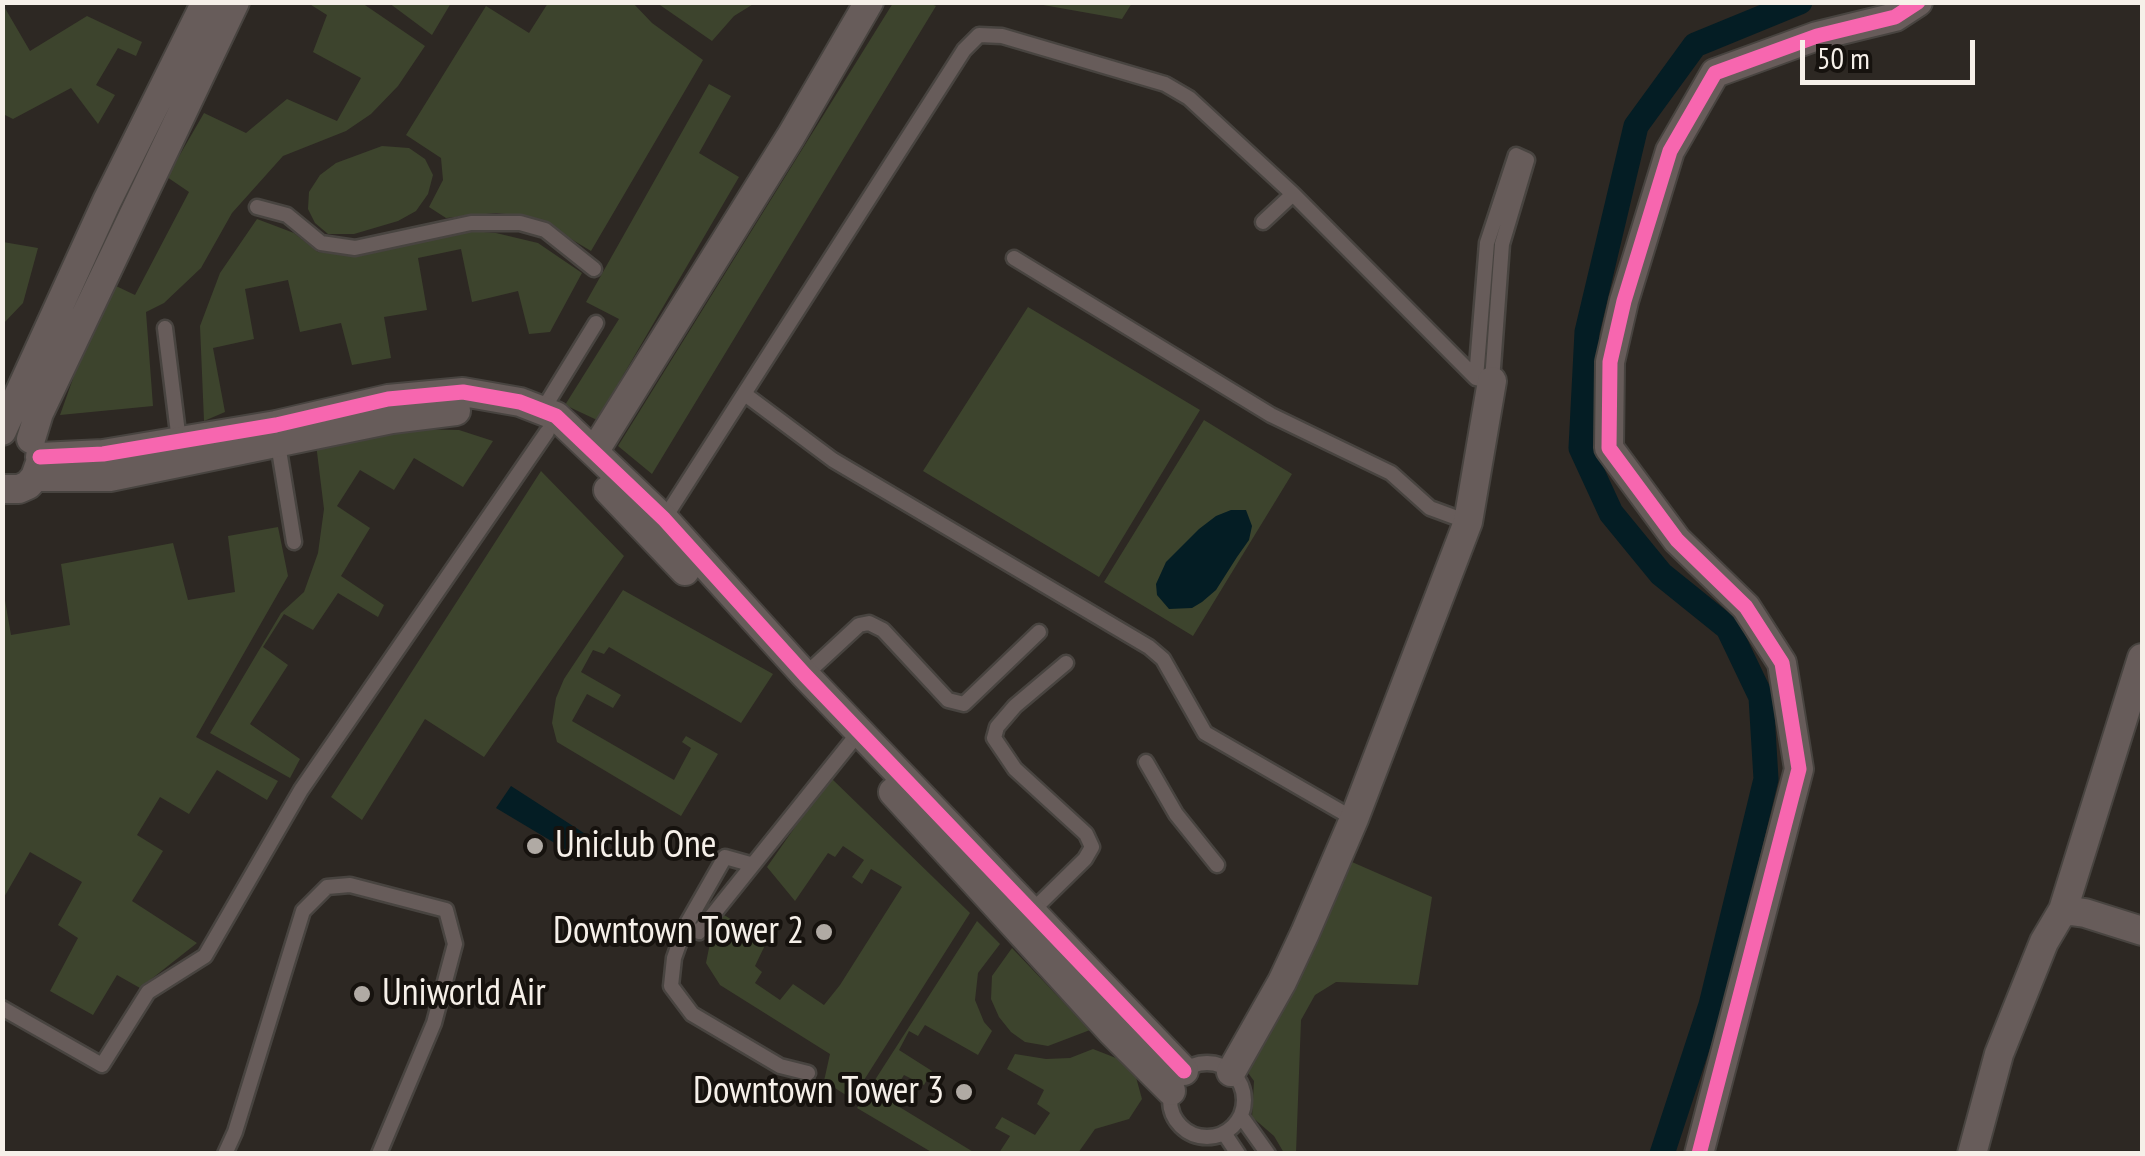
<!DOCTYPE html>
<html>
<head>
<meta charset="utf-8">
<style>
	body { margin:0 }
	#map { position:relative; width:2145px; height:1156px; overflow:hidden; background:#2d2823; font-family:"PT Sans Narrow",sans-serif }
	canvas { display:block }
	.frame { position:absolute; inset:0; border:5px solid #f6f0e9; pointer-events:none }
	.scale { position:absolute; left:1800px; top:40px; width:175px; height:45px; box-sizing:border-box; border:5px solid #f6f0e9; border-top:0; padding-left:12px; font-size:30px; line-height:35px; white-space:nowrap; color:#f6f0e9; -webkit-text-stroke:8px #16120e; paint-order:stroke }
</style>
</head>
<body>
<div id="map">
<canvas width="2145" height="1156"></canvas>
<div class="frame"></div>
<div class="scale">50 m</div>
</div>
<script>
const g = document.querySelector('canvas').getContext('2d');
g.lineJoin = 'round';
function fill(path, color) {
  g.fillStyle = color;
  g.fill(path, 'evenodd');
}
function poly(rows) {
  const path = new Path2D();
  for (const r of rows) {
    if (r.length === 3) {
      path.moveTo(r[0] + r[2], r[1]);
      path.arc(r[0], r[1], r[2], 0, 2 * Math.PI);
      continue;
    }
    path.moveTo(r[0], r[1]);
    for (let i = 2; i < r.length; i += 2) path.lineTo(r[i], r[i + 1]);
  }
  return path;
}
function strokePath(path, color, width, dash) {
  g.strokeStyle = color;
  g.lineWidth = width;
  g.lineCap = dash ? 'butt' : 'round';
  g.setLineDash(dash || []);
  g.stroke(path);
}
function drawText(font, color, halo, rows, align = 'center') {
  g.font = font + ' "PT Sans Narrow",sans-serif';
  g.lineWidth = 8;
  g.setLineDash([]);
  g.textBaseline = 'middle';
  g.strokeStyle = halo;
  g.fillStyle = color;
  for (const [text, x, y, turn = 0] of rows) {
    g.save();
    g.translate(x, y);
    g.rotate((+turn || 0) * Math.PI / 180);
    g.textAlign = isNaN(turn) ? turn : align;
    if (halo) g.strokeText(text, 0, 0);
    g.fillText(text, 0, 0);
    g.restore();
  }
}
fill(poly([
	[2,3,30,51,87,16,142,42,136,56,118,48,96,85,115,95,98,124,71,88,13,119,3,114],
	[308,3,362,3,425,46,398,86,371,114,346,131,283,156,232,213,201,268,164,303,146,312,153,406,60,415,85,345,116,286,135,295,189,192,167,177,204,113,246,133,287,99,337,121,361,78,313,52,327,15],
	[389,3,451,3,432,35],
	[548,3,633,3,652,23,703,60,591,251,546,224,524,216,496,213,446,218,429,207,443,180,441,158,406,135,486,6,529,33],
	[657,3,755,3,734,16,712,41],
	[893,3,929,3,936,6,652,474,618,446],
	[1032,3,1132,3,1122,19],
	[709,84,731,96,699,153,739,177,597,420,565,405,619,319,586,302],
	[382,146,409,148,425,159,433,175,428,194,416,211,398,221,354,234,328,234,315,223,308,209,309,192,320,175,336,163],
	[257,219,294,233,318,252,354,255,472,231,496,233,538,243,582,273,550,332,529,334,518,291,472,302,461,249,418,258,427,310,384,317,391,358,352,365,341,323,300,332,288,280,245,289,254,339,213,348,225,412,204,421,200,326,220,273],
	[3,242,38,248,23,303,3,324],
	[1028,307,1200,410,1099,577,923,471],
	[1204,420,1292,474,1193,636,1104,582],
	[409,429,459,430,493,441,463,487,414,458,394,490,360,470,337,506,370,528,341,576,384,605,378,617,338,593,313,630,284,614,263,647,288,665,250,724,300,759,290,778,210,733,281,613,304,592,318,553,324,509,316,444],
	[541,471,624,556,484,757,425,719,362,820,331,797],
	[278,527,288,576,196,737,278,781,267,800,217,770,189,814,160,797,137,835,163,851,132,901,197,943,140,988,117,975,93,1015,50,991,78,938,58,925,82,882,30,852,3,899,3,589,11,635,70,625,61,564,173,543,188,600,235,592,228,536],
	[623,590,773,674,741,723,609,647,604,654,593,650,581,672,621,695,613,708,587,694,572,721,674,780,691,748,682,742,686,736,718,754,681,816,557,742,552,723,556,698,564,679],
	[830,777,970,913,852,1099,824,1081,830,1054,720,985,706,963,711,938,724,915,767,941,755,966,762,972,755,983,780,1000,793,984,824,1005,840,985,902,887,871,869,862,884,852,877,864,860,843,846,835,857,828,853,795,901,767,867],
	[1352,862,1432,897,1418,985,1336,982,1315,995,1301,1020,1296,1153,1284,1153,1274,1136,1252,1117,1254,1081,1243,1066],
	[977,921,1000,944,978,973,975,1000,984,1022,992,1031,978,1055,925,1025,918,1036,909,1031,899,1050,932,1071,924,1085,904,1075,888,1100,975,1153,933,1153,857,1108],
	[1012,948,1090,1030,1048,1046,1025,1042,1011,1032,999,1017,991,999,992,976],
	[1093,1049,1116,1058,1134,1070,1142,1099,1129,1119,1095,1129,1078,1153,999,1153,1010,1136,995,1128,1002,1117,1035,1135,1050,1113,1037,1104,1044,1090,1007,1069,1015,1054,1046,1059,1070,1058]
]), '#3d442d');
fill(poly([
	[1231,510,1246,510,1252,526,1249,540,1237,557,1216,590,1202,602,1192,608,1169,609,1157,595,1156,584,1166,562,1199,529,1216,516],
	[511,786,587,835,573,854,496,808]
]), '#041d24');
strokePath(poly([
	[1662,1154,1711,1005,1766,779,1761,697,1728,628,1661,574,1611,513,1581,448,1587,332,1636,126,1695,45,1800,2]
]), '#041d24', 25);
const lane = poly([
	[257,207,287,215,321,243,355,248,471,223,520,223,545,230,594,269],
	[1263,222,1293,194],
	[1014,258,1271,415,1391,473,1430,508,1468,522],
	[165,328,179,441],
	[746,395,833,460,1149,647,1163,659,1205,733,1354,819],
	[542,411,596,323],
	[278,444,294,542],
	[664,519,964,50,979,35,1002,36,1165,84,1189,98,1293,194,1476,378,1492,381,1502,244,1527,160,1516,155,1487,243,1476,378],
	[805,675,859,625,869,623,883,630,948,700,964,704,1039,632],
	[1146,762,1176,814,1217,865],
	[750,864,725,857,685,927,674,958,671,986,692,1014,780,1066,808,1073],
	[1033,910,1085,859,1092,847,1086,834,1015,769,994,738,997,727,1015,706,1066,663],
	[685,927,699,932,860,731],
	[2,1008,102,1065,148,992,205,956,301,790,547,432],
	[1207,1100,37],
	[1241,1116,1268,1154],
	[1224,1133,1238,1154],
	[225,1154,235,1132,303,911,327,887,350,885,446,910,455,944,434,1023,379,1154]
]);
const street = poly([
	[2,431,107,201,206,2],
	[31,439,39,413,235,2],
	[594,452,791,136,869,2],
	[40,457,103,454,276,425,388,399,463,392,520,402,556,416,664,519,805,675,1184,1071],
	[35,477,110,477,392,419,456,411],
	[2,489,19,489,28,485,35,477,40,463],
	[608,490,685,571],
	[893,792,1112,1032,1171,1091],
	[2063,910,2142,658],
	[1231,1072,1282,982,1305,933,1354,819,1468,522,1492,381],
	[1699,1154,1799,769,1782,663,1746,607,1677,540,1609,448,1610,362,1624,301,1670,151,1715,73,1817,36,1895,17,1918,2],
	[1972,1154,1999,1054,2044,942,2063,910,2085,913,2142,931]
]);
strokePath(lane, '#484440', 19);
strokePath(street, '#484440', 32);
strokePath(lane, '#675c5a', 14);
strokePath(street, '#675c5a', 28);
strokePath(poly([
	[40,457,103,454,276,425,388,399,463,392,520,402,556,416,664,519,805,675,1184,1071],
	[1699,1154,1799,769,1782,663,1746,607,1677,540,1609,448,1610,362,1624,301,1670,151,1715,73,1817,36,1895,17,1918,2]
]), '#f766af', 15);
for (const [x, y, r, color] of [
	[535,846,10,"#b0aaa4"],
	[824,932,10,"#b0aaa4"],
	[362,994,10,"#b0aaa4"],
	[964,1092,10,"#b0aaa4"]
]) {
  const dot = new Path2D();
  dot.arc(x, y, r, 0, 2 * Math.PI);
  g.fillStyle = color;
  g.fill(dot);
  strokePath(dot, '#16120e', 4);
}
drawText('38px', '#f6f0e9', '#16120e', [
	["Uniclub One",555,846],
	["Downtown Tower 2",804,932,"right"],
	["Uniworld Air",382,994],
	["Downtown Tower 3",944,1092,"right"]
], 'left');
</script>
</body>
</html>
